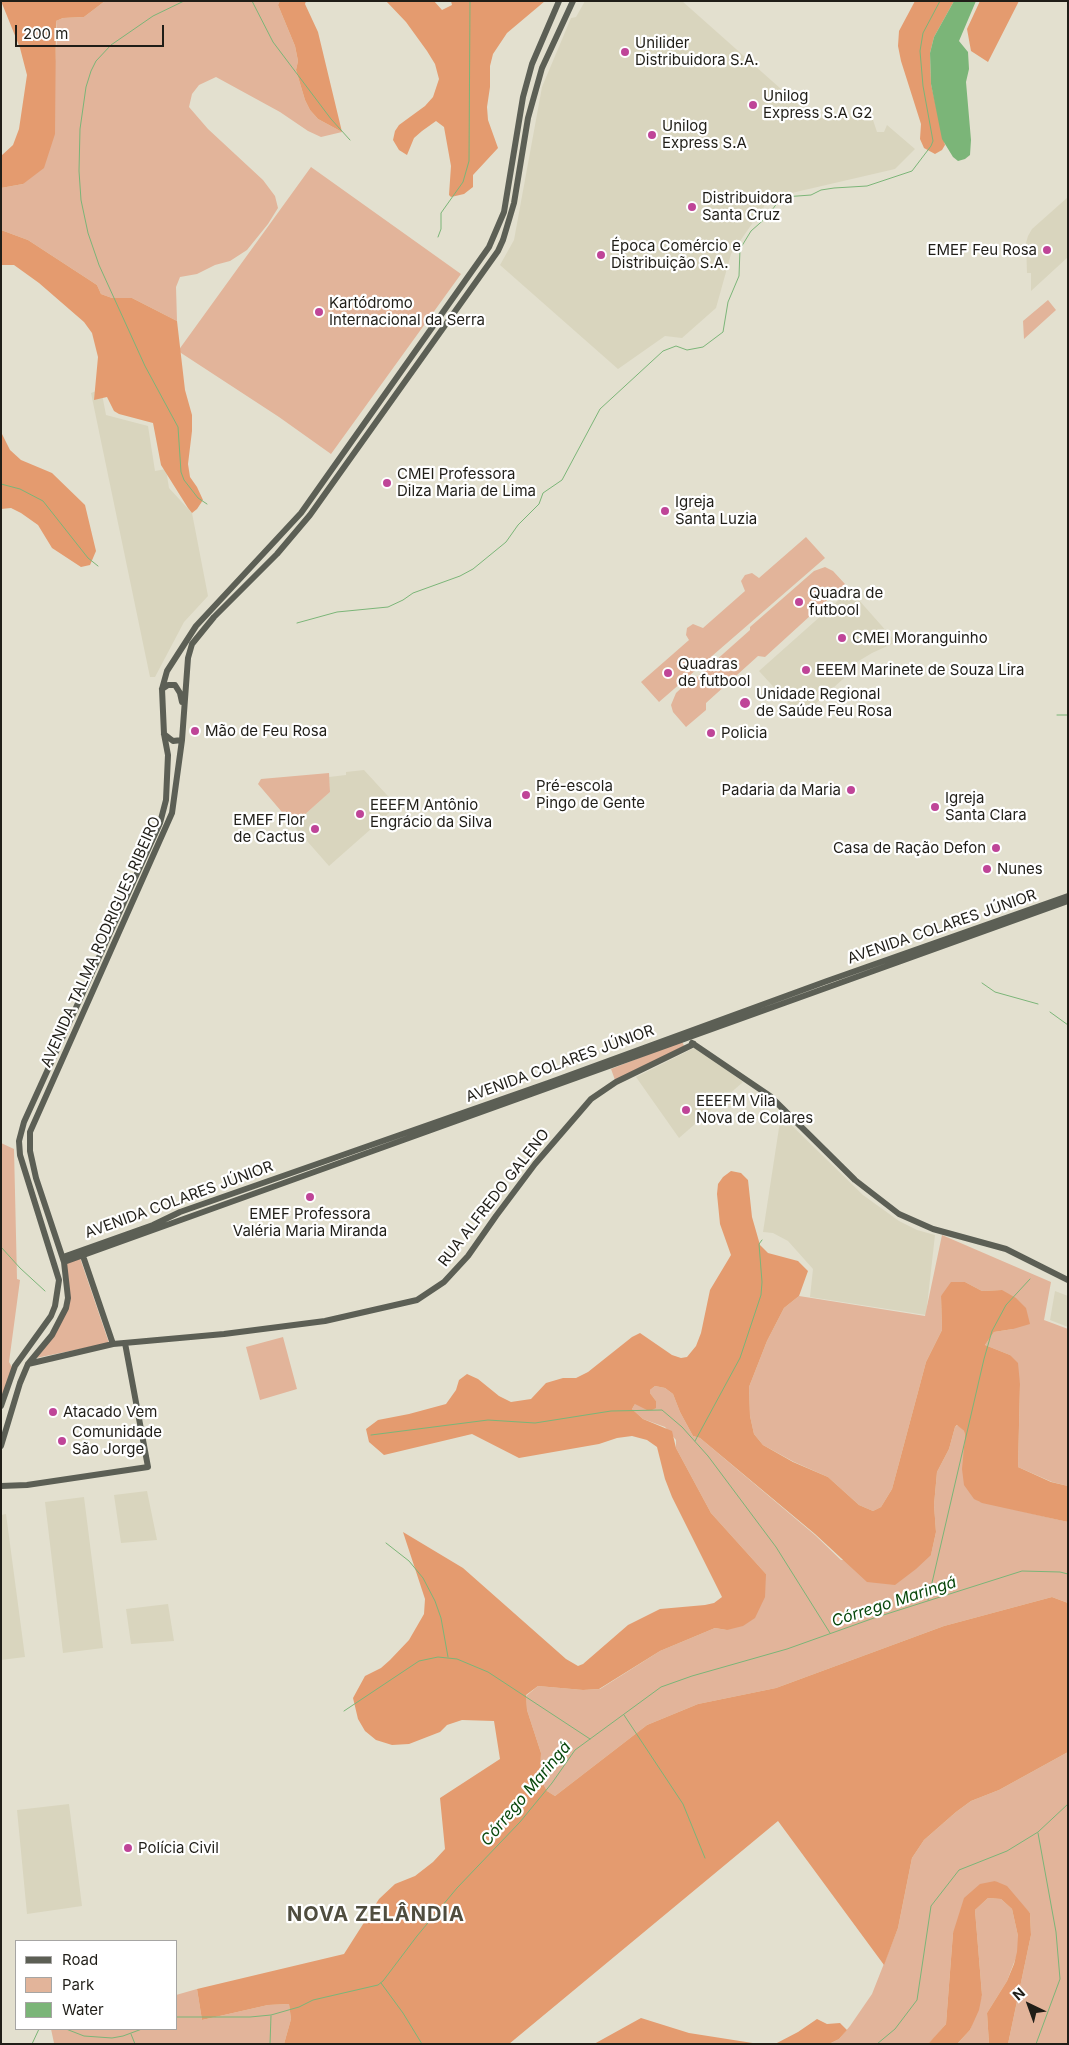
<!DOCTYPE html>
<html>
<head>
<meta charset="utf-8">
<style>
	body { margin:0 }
	#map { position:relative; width:1069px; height:2045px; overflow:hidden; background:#e3e0cf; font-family:Inter,sans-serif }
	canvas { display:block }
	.frame { position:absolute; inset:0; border:2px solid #201e18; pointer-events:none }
	.legend { position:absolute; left:15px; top:1940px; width:162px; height:90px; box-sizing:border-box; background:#fff; border:1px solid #a6a5a3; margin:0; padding:6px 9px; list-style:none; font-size:15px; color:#201e18 }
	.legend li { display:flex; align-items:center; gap:10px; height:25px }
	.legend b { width:25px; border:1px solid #a6a5a3 }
	.north { position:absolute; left:1004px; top:1980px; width:50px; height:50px; -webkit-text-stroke:4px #fff; paint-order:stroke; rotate:318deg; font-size:14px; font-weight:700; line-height:20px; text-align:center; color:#201e18 }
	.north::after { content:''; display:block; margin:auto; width:18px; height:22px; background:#201e18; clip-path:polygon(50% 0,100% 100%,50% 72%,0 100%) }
	.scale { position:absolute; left:15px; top:25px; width:149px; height:22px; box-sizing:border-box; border:2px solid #201e18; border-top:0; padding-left:6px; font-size:15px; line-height:18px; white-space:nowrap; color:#201e18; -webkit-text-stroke:4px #fff; paint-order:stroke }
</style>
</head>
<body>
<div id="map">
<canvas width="1069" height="2045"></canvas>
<div class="frame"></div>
<ul class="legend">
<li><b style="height:6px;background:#5c5f55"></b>Road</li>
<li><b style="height:14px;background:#e2b49a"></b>Park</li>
<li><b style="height:14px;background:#7bb578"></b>Water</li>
</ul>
<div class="north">N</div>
<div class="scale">200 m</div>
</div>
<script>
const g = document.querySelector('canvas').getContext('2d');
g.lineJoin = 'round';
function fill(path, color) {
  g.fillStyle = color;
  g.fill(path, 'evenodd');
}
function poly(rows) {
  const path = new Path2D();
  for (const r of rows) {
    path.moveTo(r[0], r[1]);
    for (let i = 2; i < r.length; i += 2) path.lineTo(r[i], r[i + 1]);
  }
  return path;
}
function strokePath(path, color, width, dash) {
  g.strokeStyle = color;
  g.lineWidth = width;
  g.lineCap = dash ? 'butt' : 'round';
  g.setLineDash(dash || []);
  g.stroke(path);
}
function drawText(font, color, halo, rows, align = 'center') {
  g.font = font + ' Inter,sans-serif';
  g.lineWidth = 4.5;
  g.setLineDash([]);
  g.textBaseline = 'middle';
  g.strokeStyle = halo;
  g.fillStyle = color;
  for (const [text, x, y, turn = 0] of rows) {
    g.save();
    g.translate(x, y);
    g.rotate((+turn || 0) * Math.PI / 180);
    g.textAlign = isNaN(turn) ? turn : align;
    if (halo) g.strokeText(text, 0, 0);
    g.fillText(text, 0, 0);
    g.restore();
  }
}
fill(poly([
	[585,1,682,1,808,113,830,121,847,116,866,117,873,120,877,132,884,132,887,125,915,149,895,169,770,198,731,254,716,308,682,338,665,336,618,369,500,265,514,240,542,87,571,18,576,17],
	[1068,197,1068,257,1031,291,1031,273,1027,273,1026,243,1028,236,1032,229],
	[101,389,106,415,148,426,155,471,166,469,169,488,192,513,208,596,184,622,155,677,150,677,91,393],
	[850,590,896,642,872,653,857,662,851,668,853,670,801,717,759,671],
	[364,770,397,806,329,866,293,825,330,792,329,777,346,775,346,772],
	[696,1047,743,1082,679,1138,636,1077],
	[781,1115,863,1195,899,1221,917,1230,935,1235,926,1315,810,1297,813,1269,788,1241,773,1233,763,1232],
	[1055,1291,1068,1296,1068,1327,1050,1320],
	[147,1491,157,1540,121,1543,114,1495],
	[84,1497,103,1648,63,1653,45,1502],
	[6,1514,25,1657,1,1660,1,1515],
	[168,1604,174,1641,131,1644,126,1609],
	[69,1804,82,1906,27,1914,17,1810]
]), '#d9d5be');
fill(poly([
	[105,1,280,1,278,5,295,46,298,61,296,70,305,100,310,110,318,119,342,132,321,137,308,131,280,112,216,77,199,85,192,94,189,107,208,129,263,180,275,196,278,208,268,224,247,250,230,261,215,265,197,274,180,277,176,287,177,321,132,298,112,298,101,294,97,285,28,240,1,230,1,188,23,184,55,62,57,37,56,21,63,18,84,17],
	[311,167,461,274,331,454,279,417,178,351],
	[1048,300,1056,310,1024,339,1023,321],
	[806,537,825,558,659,702,641,682,689,640,686,635,687,628,693,624,703,628,745,591,741,581,745,575,752,573,759,578],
	[825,567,833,571,845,584,765,657,758,656,706,703,706,710,686,727,673,712,671,705,676,693,692,678,696,678,750,630,750,627,814,571],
	[329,773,330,792,293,825,258,784,261,779],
	[682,1041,684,1046,615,1080,611,1069],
	[1,1143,14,1149,17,1279,20,1280,9,1362,13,1369,1,1397],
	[942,1235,1051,1282,1044,1320,1068,1329,1068,1486,1052,1482,1018,1467,1020,1384,1010,1355,985,1345,994,1332,1013,1329,1002,1290,982,1291,965,1282,941,1296,942,1330,926,1362,892,1489,881,1507,873,1511,859,1505,828,1477,794,1462,763,1445,754,1434,750,1416,749,1387,767,1341,784,1308,799,1296,925,1316],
	[80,1258,109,1343,36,1358,66,1309,65,1263],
	[283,1337,297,1389,260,1400,246,1347],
	[655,1386,665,1388,673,1394,680,1412,693,1436,700,1438,815,1535,841,1560,931,1555,936,1532,934,1505,937,1472,949,1449,955,1427,958,1425,964,1431,965,1436,963,1469,978,1501,1068,1522,1068,1603,1052,1597,944,1626,776,1688,698,1704,647,1725,555,1796,547,1791,540,1778,541,1753,527,1710,526,1696,538,1686,583,1690,600,1689,660,1651,715,1628,727,1630,766,1574,711,1513,676,1448,676,1440,665,1427,643,1419,632,1409,635,1404,656,1401,650,1393,650,1390],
	[1068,1752,1068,2044,1008,2044,1031,1935,1030,1913,995,1881,953,1933,946,2024,933,2039,928,2044,829,2044,839,2039,850,2026,872,1994,898,1928,912,1858,924,1840,956,1812,971,1801,999,1790],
	[988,1898,1001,1899,1012,1909,1018,1936,1018,1952,1007,1981,987,2013,989,2044,957,2044,970,2030,982,1995,975,1910],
	[197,1989,202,2020,268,2005,289,2004,291,2019,284,2044,48,2044,54,2043,51,2029,176,2029,176,1995]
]), '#e2b49a');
fill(poly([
	[1,1,105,1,84,17,63,18,56,21,55,134,44,168,23,184,1,188,1,156,13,145,19,129,27,75,20,48],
	[280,1,306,1,305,4,318,32,342,132,318,119,310,110,305,100,296,70,298,61,295,46,278,5],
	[386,1,434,1,442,10,452,5,451,1,545,1,507,33,493,54,490,66,490,87,487,107,488,120,498,148,473,175,473,187,464,194,451,197,449,195,451,166,444,127,436,121,422,131,414,138,407,155,399,150,393,140,395,131,399,125,425,106,433,97,439,79,435,64,427,51,406,22],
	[915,1,954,1,934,37,930,53,931,84,945,145,942,150,935,154,924,148,920,139,921,124,901,61,898,46,899,31],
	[980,1,1019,1,988,62,971,51,967,29],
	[1,230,28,240,97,285,101,294,112,298,132,298,177,321,185,390,192,415,192,431,188,464,190,477,197,487,203,500,197,509,192,513,188,508,161,465,153,423,119,414,114,411,107,397,94,400,98,357,92,333,84,322,39,283,14,265,1,265],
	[1,432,10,450,21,460,52,473,85,505,96,551,90,565,81,567,52,548,38,525,21,513,11,508,1,509],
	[731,1171,741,1173,748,1180,752,1217,760,1245,768,1253,798,1261,808,1271,799,1296,784,1308,767,1341,749,1387,750,1416,754,1434,763,1445,793,1462,828,1477,859,1505,873,1511,881,1507,892,1489,926,1362,942,1330,941,1296,951,1282,965,1282,982,1291,1002,1290,1016,1298,1026,1308,1030,1324,1013,1329,994,1332,985,1345,1010,1355,1018,1363,1020,1384,1018,1467,1051,1482,1068,1486,1068,1522,982,1503,974,1499,964,1485,962,1469,965,1436,964,1431,957,1425,955,1427,949,1449,937,1472,934,1505,936,1532,931,1555,916,1569,895,1585,867,1582,815,1534,700,1438,693,1436,680,1412,673,1394,665,1388,655,1386,650,1390,650,1393,656,1401,656,1408,652,1410,647,1410,635,1404,632,1409,643,1419,672,1431,676,1448,711,1513,766,1574,765,1597,755,1618,743,1626,727,1630,715,1628,660,1651,599,1689,583,1690,538,1686,526,1695,527,1710,541,1753,540,1778,547,1791,555,1796,647,1725,698,1704,776,1688,944,1626,1052,1597,1068,1603,1068,1752,999,1790,971,1801,956,1812,924,1840,912,1858,898,1928,884,1965,778,1821,509,2044,284,2044,291,2019,289,2004,268,2005,202,2020,197,1989,344,1954,379,1899,395,1884,415,1876,433,1862,445,1849,440,1798,500,1759,494,1721,462,1720,447,1725,440,1732,409,1744,392,1745,376,1740,365,1731,358,1719,353,1698,365,1676,381,1668,390,1660,409,1640,424,1614,425,1599,403,1532,463,1568,566,1659,578,1666,583,1664,628,1625,660,1609,705,1605,714,1603,722,1597,672,1497,665,1479,657,1447,647,1440,632,1436,617,1438,599,1444,519,1458,472,1434,384,1455,369,1442,366,1429,378,1420,409,1414,446,1404,456,1390,459,1380,467,1374,478,1379,499,1396,511,1402,531,1399,546,1383,563,1378,576,1378,588,1372,632,1337,640,1333,672,1355,681,1358,687,1357,696,1346,701,1333,710,1290,731,1255,720,1224,717,1194,718,1184,723,1177],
	[995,1881,1007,1886,1030,1913,1031,1935,1008,2044,989,2044,987,2013,1007,1981,1014,1964,1017,1952,1018,1936,1012,1909,1001,1899,988,1898,975,1910,982,1995,979,2010,970,2030,957,2044,928,2044,946,2024,953,1933,964,1898,980,1884],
	[641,2018,689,2033,759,2044,594,2044],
	[817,2019,827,2024,840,2023,847,2030,839,2039,829,2044,775,2044,798,2032]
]), '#e49b6f');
fill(poly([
	[954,1,976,1,959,41,968,52,969,69,966,82,971,140,970,155,965,159,958,161,953,157,942,139,931,84,930,53,934,37]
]), '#7bb578');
strokePath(poly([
	[184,1,153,16,111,45,96,61,91,71,86,87,80,129,79,171,81,200,88,233,99,265,145,366,178,427,181,472,184,480,198,498,207,504],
	[252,1,273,42,331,119,350,140],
	[438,237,441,229,441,213,463,182,469,161,470,1],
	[1,484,20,489,43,501,88,558,98,566],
	[297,623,337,612,388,607,403,600,413,593,460,576,473,569,506,542,518,525,539,504,543,493,562,480,600,409,663,351,676,346,687,350,703,347,723,332,728,302,739,276,740,249,751,231,768,216,777,203,784,197,811,195,821,190,834,188,867,186,912,171,931,146,933,141,923,86,920,51,923,33,940,1],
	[1057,715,1068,715],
	[982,983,995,992,1038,1004],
	[1050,1012,1068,1025],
	[1,1247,20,1268,45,1291],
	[371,1435,488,1420,535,1423,611,1411,662,1410,682,1427,708,1456,776,1547,830,1633],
	[695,1441,740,1358,761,1295,762,1282,759,1244,762,1240],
	[386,1543,409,1561,423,1578,435,1601,441,1618,448,1657],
	[928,1600,984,1359,992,1331,1006,1305,1030,1279],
	[344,1711,419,1661,438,1657,457,1659,488,1672,590,1739],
	[624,1715,683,1804,705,1858],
	[381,1983,403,2013,422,2044],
	[176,2017,250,2017,271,2015,299,2007,313,2000,378,1985,383,1981,417,1936,457,1888,520,1822,552,1783,575,1750,661,1687,692,1676,787,1649,874,1618,1022,1571,1060,1572,1068,1574],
	[66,2029,84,2036,112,2038,123,2036,142,2029],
	[131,2034,135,2044],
	[32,2044,39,2029],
	[270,2044,271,2016],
	[877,2044,895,2029,917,2000,931,1906,959,1870,1007,1851,1038,1832,1068,1804],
	[1036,2044,1060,1979,1056,1932,1038,1833]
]), '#7bb578', 1);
strokePath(poly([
	[162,689,168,685,175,685,180,693,182,702],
	[164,734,173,741,182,740],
	[692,1043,770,1096,855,1180,899,1214,933,1229,1006,1249,1068,1280],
	[82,1253,113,1344],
	[63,1257,153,1225,180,1212,548,1083,827,981,1068,896],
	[64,1262,1068,901],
	[28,1364,113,1344,224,1334,325,1321,417,1300,444,1282,468,1256,496,1216,535,1164,591,1099,616,1082,694,1044],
	[1,1406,15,1366,51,1316,55,1306,59,1280,20,1155,19,1141,24,1122,160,823,166,800,168,755,164,734,162,689,167,671,196,626,301,513,489,247,504,212,523,97,532,64,559,1],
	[1,1446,20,1383,28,1364,52,1335,66,1308,68,1298,64,1262,36,1178,30,1151,30,1132,172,813,182,740,188,658,192,644,214,617,277,554,310,515,498,251,503,240,514,203,528,118,542,68,573,1],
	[1,1486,27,1485,148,1467,125,1343]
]), '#5c5f55', 6);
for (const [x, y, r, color] of [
	[625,52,5,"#bf4598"],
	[753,105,5,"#bf4598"],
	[652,135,5,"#bf4598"],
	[692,207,5,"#bf4598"],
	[1047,250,5,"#bf4598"],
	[601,255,5,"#bf4598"],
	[319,312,5,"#bf4598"],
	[387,483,5,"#bf4598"],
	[665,511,5,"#bf4598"],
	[799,602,5,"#bf4598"],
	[842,638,5,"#bf4598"],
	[806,670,5,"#bf4598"],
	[668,673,5,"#bf4598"],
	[745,703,6,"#bf4598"],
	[195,731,5,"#bf4598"],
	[711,733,5,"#bf4598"],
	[851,790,5,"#bf4598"],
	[526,795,5,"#bf4598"],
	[935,807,5,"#bf4598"],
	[360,814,5,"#bf4598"],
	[315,829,5,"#bf4598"],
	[996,848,5,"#bf4598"],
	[987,869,5,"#bf4598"],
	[686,1110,5,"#bf4598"],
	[310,1197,5,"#bf4598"],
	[53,1412,5,"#bf4598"],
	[62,1441,5,"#bf4598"],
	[128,1848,5,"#bf4598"]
]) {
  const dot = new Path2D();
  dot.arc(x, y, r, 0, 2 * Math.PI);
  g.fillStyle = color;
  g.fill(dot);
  strokePath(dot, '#fff', 2);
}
drawText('15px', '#201e18', '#fff', [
	["Unilider",635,43],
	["Distribuidora S.A.",635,60],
	["Unilog",763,96],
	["Express S.A G2",763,113],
	["Unilog",662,126],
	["Express S.A",662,143],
	["Distribuidora",702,198],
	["Santa Cruz",702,215],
	["Época Comércio e",611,246],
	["Distribuição S.A.",611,263],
	["EMEF Feu Rosa",1037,250,"right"],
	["Kartódromo",329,303],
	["Internacional da Serra",329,320],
	["CMEI Professora",397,474],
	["Dilza Maria de Lima",397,491],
	["Igreja",675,502],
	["Santa Luzia",675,519],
	["Quadra de",809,593],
	["futbool",809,610],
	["CMEI Moranguinho",852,638],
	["Quadras",678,664],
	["de futbool",678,681],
	["EEEM Marinete de Souza Lira",816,670],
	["Unidade Regional",756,694],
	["de Saúde Feu Rosa",756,711],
	["Mão de Feu Rosa",205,731],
	["Policia",721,733],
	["Pré-escola",536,786],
	["Pingo de Gente",536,803],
	["Padaria da Maria",841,790,"right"],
	["Igreja",945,798],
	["Santa Clara",945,815],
	["EEEFM Antônio",370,805],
	["Engrácio da Silva",370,822],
	["EMEF Flor",305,820,"right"],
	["de Cactus",305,837,"right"],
	["Casa de Ração Defon",986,848,"right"],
	["Nunes",997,869],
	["EEEFM Vila",696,1101],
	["Nova de Colares",696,1118],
	["EMEF Professora",310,1214,"center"],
	["Valéria Maria Miranda",310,1231,"center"],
	["Atacado Vem",63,1412],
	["Comunidade",72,1432],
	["São Jorge",72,1449],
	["Polícia Civil",138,1848]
], 'left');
drawText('15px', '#201e18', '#fff', [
	["AVENIDA COLARES JÚNIOR",942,927,-19],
	["AVENIDA TALMA RODRIGUES RIBEIRO",101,942,-66],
	["AVENIDA COLARES JÚNIOR",560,1064,-20],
	["RUA ALFREDO GALENO",494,1198,-52],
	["AVENIDA COLARES JÚNIOR",179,1200,-20]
]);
drawText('italic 16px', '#09480c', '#fff', [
	["Córrego Maringá",894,1602,-18],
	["Córrego Maringá",526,1794,-50]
]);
g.letterSpacing = '1px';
drawText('bold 20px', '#4f4d3f', '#fff', [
	["NOVA ZELÂNDIA",376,1915]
]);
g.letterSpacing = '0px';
</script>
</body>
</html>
